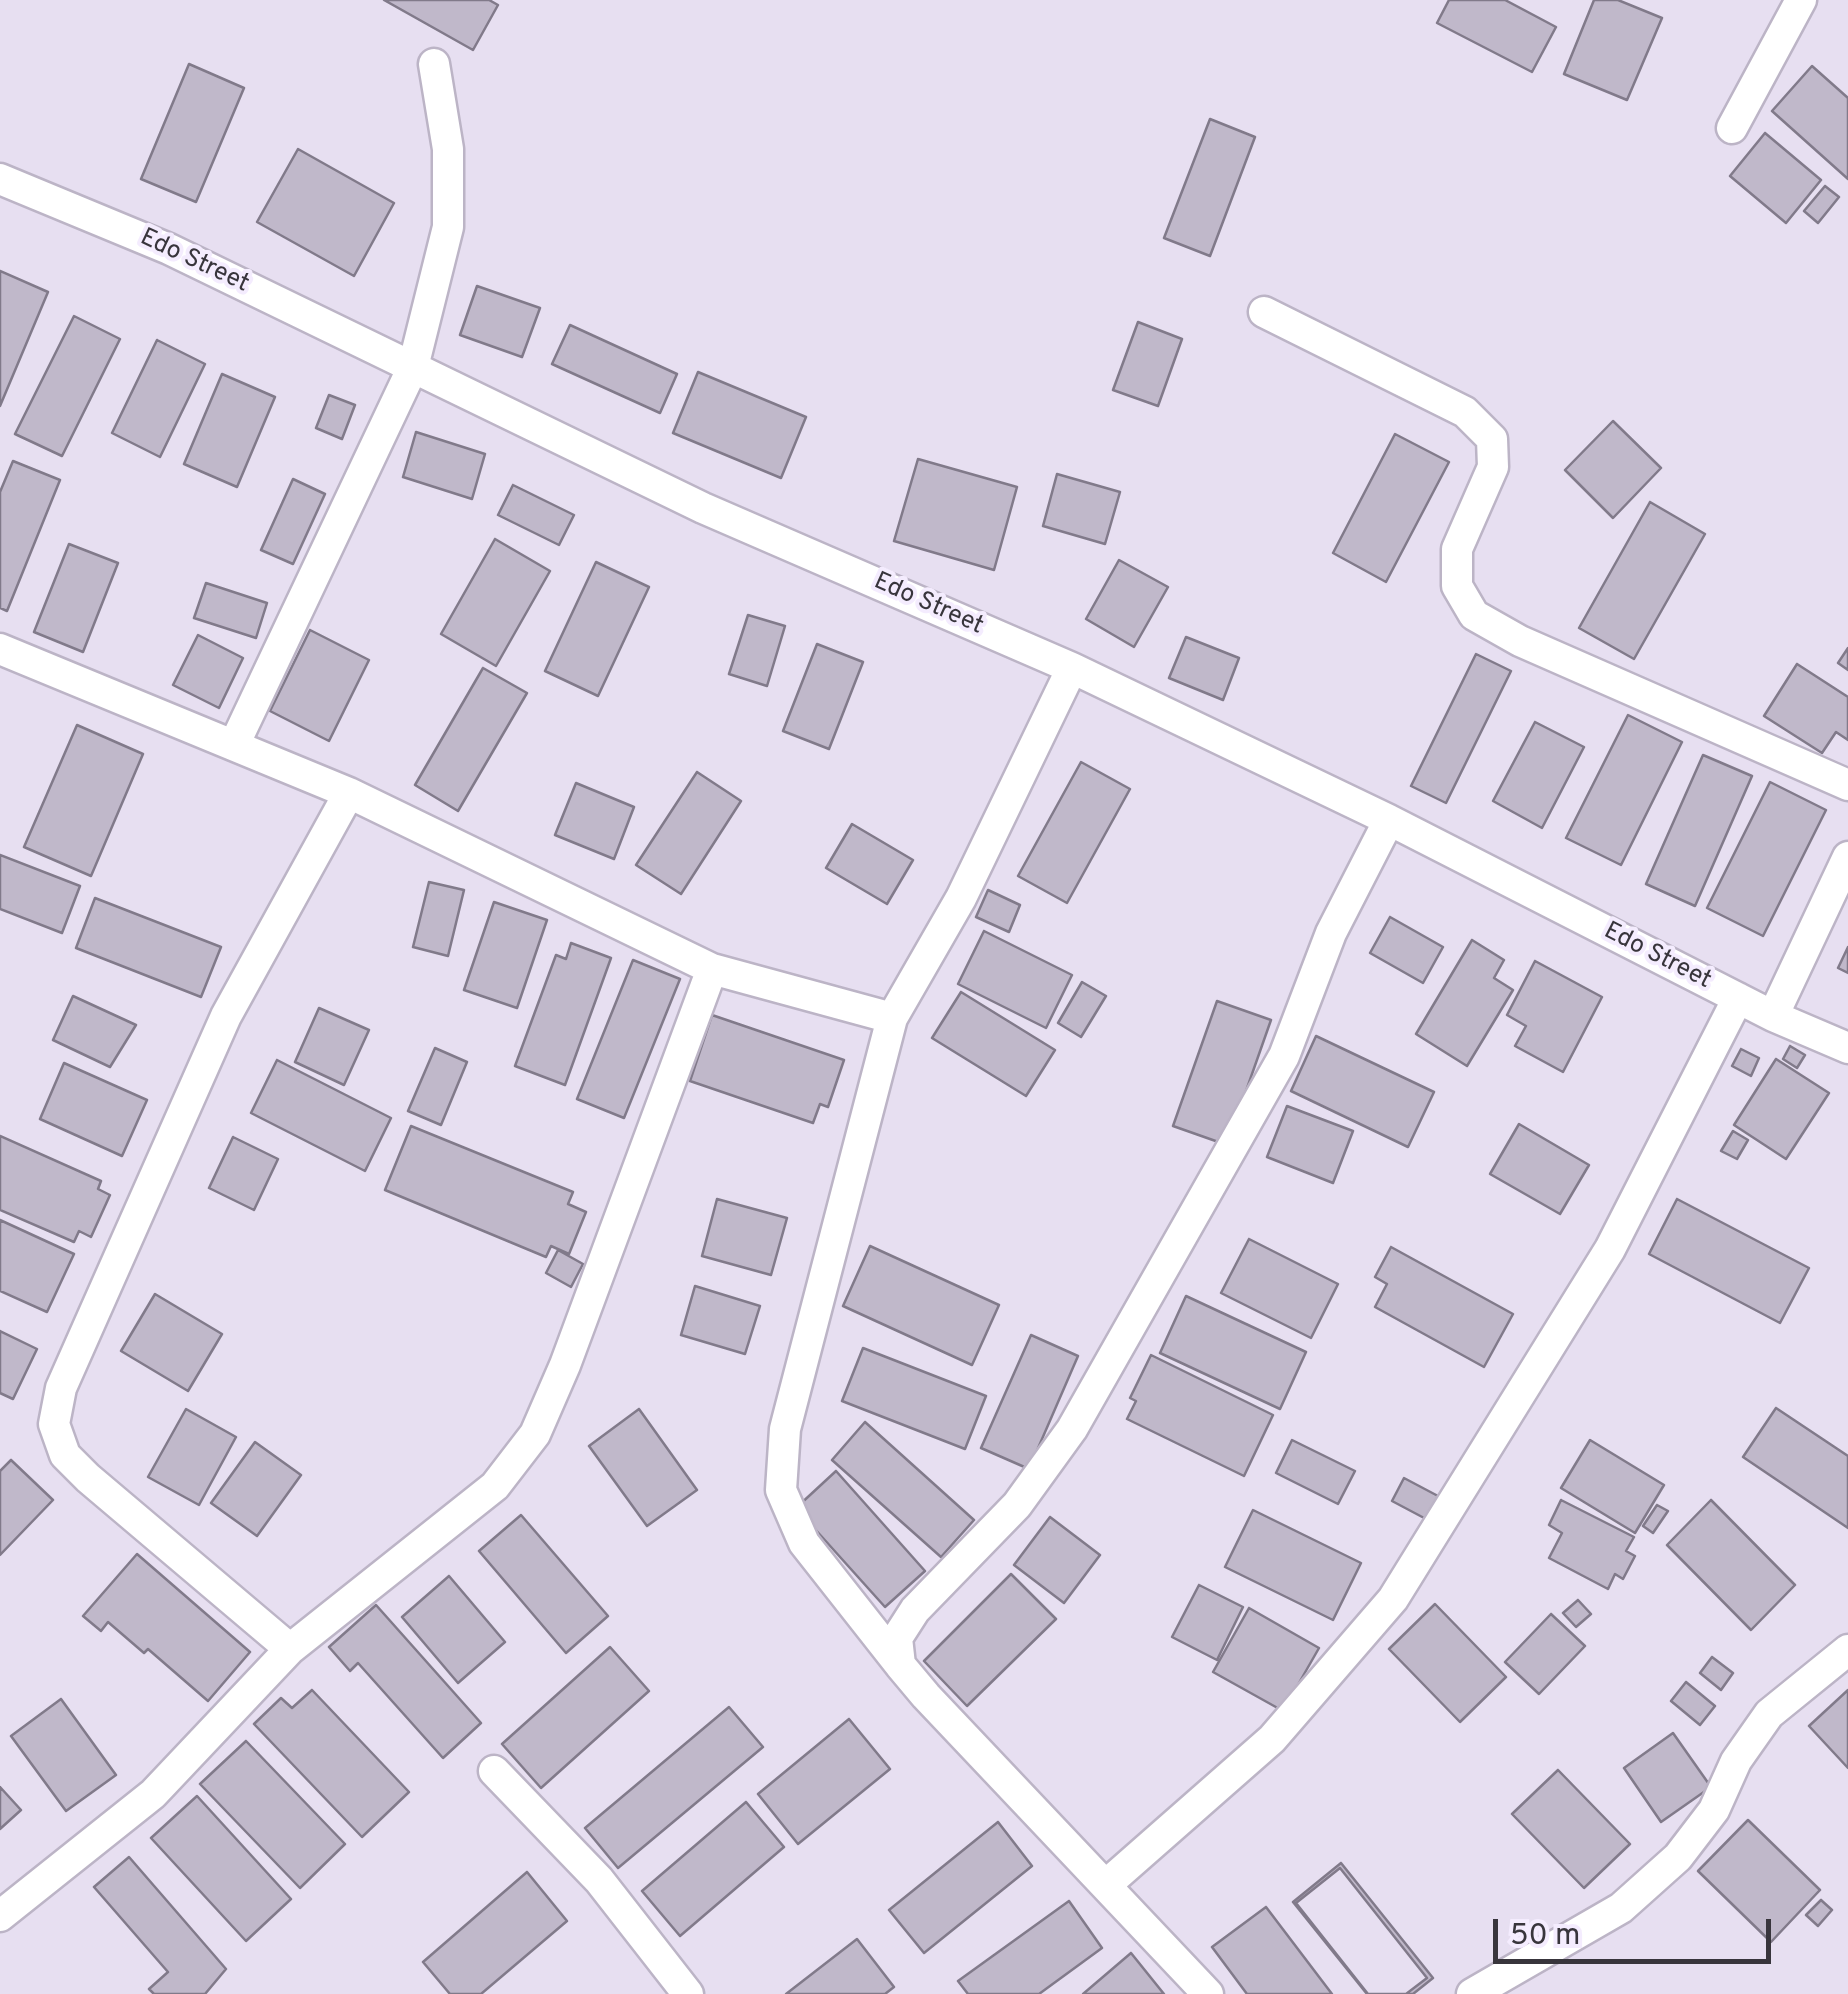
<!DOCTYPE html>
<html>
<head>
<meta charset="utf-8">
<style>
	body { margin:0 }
	#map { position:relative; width:1848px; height:1994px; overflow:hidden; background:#e7dff1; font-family:Overpass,sans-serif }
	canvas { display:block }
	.scale { position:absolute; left:1493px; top:1919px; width:278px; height:45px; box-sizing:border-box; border:5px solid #38353c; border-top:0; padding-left:12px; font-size:30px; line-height:35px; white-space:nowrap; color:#38353c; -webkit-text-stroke:8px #f4ecfe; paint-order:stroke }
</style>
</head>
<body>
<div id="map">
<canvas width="1848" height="1994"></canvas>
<div class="scale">50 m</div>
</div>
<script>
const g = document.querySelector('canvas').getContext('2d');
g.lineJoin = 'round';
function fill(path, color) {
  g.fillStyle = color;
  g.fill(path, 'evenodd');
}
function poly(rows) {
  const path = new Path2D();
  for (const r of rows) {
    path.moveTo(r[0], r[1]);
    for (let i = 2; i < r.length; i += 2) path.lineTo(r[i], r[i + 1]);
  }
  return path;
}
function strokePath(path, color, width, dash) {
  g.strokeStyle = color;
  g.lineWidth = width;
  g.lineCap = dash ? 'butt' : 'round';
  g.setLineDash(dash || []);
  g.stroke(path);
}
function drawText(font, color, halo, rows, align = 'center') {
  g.font = font + ' Overpass,sans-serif';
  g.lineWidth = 8;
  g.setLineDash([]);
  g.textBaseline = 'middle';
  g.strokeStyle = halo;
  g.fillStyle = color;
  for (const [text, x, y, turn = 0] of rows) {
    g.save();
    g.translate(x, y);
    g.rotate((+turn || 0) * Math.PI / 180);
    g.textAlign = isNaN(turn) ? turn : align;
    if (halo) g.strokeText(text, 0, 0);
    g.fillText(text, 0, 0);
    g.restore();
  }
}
const building = poly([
	[384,0,489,0,498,5,473,50,384,0],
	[1449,0,1505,0,1556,27,1532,72,1437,23,1449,0],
	[1594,0,1618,0,1662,18,1627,100,1564,74,1594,0],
	[189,64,244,88,196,202,141,179,189,64],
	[1812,66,1848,98,1848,179,1772,111,1812,66],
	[1210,119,1255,137,1210,256,1164,238,1210,119],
	[1765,133,1821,180,1786,223,1730,176,1765,133],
	[298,149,394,203,354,276,257,222,298,149],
	[1825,186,1839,197,1818,223,1804,211,1825,186],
	[0,271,48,292,0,406,0,271],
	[477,286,540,308,522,357,460,335,477,286],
	[74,316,120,339,62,456,15,434,74,316],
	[1138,322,1182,339,1158,406,1113,390,1138,322],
	[570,325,677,374,660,413,552,364,570,325],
	[157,340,205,364,160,457,112,433,157,340],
	[698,372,806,417,781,478,673,433,698,372],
	[222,374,275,397,237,487,184,464,222,374],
	[329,395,355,405,342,439,316,428,329,395],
	[1613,421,1661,468,1613,518,1565,470,1613,421],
	[416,432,485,454,472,499,403,477,416,432],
	[1395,434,1449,462,1386,582,1333,553,1395,434],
	[918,459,1017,487,994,570,894,541,918,459],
	[13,461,60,480,7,611,0,608,0,492,13,461],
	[1057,474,1120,492,1105,544,1043,526,1057,474],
	[293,479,325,494,293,564,261,550,293,479],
	[513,485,574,515,559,545,498,515,513,485],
	[1650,502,1705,534,1634,659,1579,628,1650,502],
	[495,539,550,571,496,666,441,634,495,539],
	[69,544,118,563,83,652,34,632,69,544],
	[1119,560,1168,587,1134,647,1086,619,1119,560],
	[596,562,649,587,598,696,545,671,596,562],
	[206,583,267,603,256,638,194,618,206,583],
	[748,615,785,626,767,686,729,674,748,615],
	[310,630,369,660,329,741,270,711,310,630],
	[198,635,243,658,219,708,173,685,198,635],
	[1186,637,1239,658,1223,700,1169,678,1186,637],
	[817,644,863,662,829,749,783,731,817,644],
	[1848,648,1848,670,1838,663,1848,648],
	[1476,654,1511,671,1446,803,1411,786,1476,654],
	[1797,664,1848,697,1848,740,1836,732,1822,753,1764,716,1797,664],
	[483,668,527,693,458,811,415,785,483,668],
	[1628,715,1682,742,1621,865,1566,838,1628,715],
	[1535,722,1584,747,1542,828,1493,801,1535,722],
	[77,725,143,754,91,876,24,847,77,725],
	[1703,755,1752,776,1695,906,1646,884,1703,755],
	[1081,762,1130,789,1067,903,1018,876,1081,762],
	[697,772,741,801,681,894,636,865,697,772],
	[1770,782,1826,810,1763,936,1707,908,1770,782],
	[576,783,634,807,614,859,555,835,576,783],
	[852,824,913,860,887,904,826,868,852,824],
	[0,855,80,886,62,933,0,909,0,855],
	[429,882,464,890,448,956,413,947,429,882],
	[988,890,1020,905,1009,932,976,917,988,890],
	[95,898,221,947,201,997,76,948,95,898],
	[494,902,547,920,517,1008,464,990,494,902],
	[1390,917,1443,947,1423,983,1370,953,1390,917],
	[984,931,1072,975,1046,1028,958,984,984,931],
	[1472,940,1504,960,1494,978,1513,990,1467,1066,1416,1034,1472,940],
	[571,943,611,958,565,1085,515,1066,556,955,566,959,571,943],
	[1848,947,1848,973,1838,968,1848,947],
	[633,960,680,979,624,1118,577,1099,633,960],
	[1535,961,1602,997,1563,1072,1515,1046,1526,1026,1507,1015,1535,961],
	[1082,982,1106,996,1081,1037,1058,1023,1082,982],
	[961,992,1055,1050,1026,1096,932,1038,961,992],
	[73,996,136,1025,110,1067,53,1040,73,996],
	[1217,1001,1271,1020,1227,1145,1173,1126,1217,1001],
	[319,1008,369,1030,344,1085,295,1062,319,1008],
	[712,1015,844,1060,828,1107,820,1104,813,1123,690,1081,712,1015],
	[1316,1036,1434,1092,1408,1147,1291,1091,1316,1036],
	[1790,1046,1805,1055,1797,1068,1783,1059,1790,1046],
	[435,1048,467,1062,441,1125,408,1111,435,1048],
	[1741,1049,1759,1058,1751,1076,1732,1066,1741,1049],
	[1776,1059,1829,1093,1786,1159,1734,1125,1776,1059],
	[277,1060,391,1118,365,1171,251,1113,277,1060],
	[64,1063,147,1100,122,1156,40,1119,64,1063],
	[1287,1106,1353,1131,1333,1183,1267,1157,1287,1106],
	[1519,1124,1589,1165,1560,1214,1490,1174,1519,1124],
	[411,1126,573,1192,568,1204,586,1212,569,1254,551,1246,546,1257,385,1190,411,1126],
	[1733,1131,1748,1140,1737,1159,1721,1151,1733,1131],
	[0,1136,101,1181,98,1189,110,1195,91,1237,79,1231,74,1242,0,1210,0,1136],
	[233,1137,278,1159,254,1210,209,1188,233,1137],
	[717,1199,787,1218,771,1275,702,1256,717,1199],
	[1677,1199,1809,1268,1780,1323,1649,1254,1677,1199],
	[0,1220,74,1254,47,1312,0,1291,0,1220],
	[1249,1239,1338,1284,1311,1338,1221,1293,1249,1239],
	[870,1246,999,1305,972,1365,843,1306,870,1246],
	[1391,1247,1513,1314,1484,1367,1375,1307,1387,1284,1375,1277,1391,1247],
	[558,1250,583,1264,571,1287,546,1273,558,1250],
	[695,1286,760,1306,745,1354,681,1335,695,1286],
	[155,1294,222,1334,188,1391,121,1351,155,1294],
	[1186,1296,1306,1352,1280,1409,1160,1353,1186,1296],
	[0,1331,37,1349,13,1399,0,1393,0,1331],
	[1031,1335,1078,1356,1029,1469,981,1448,1031,1335],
	[863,1348,986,1396,965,1449,842,1401,863,1348],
	[1151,1355,1273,1415,1244,1476,1127,1419,1136,1401,1130,1398,1151,1355],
	[1776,1408,1848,1456,1848,1528,1743,1457,1776,1408],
	[186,1409,236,1437,199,1505,148,1477,186,1409],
	[639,1409,697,1490,647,1526,589,1446,639,1409],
	[865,1422,974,1520,941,1557,832,1460,865,1422],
	[1292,1440,1355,1471,1338,1504,1276,1473,1292,1440],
	[1590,1440,1664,1485,1635,1533,1561,1488,1590,1440],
	[255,1442,301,1475,257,1536,211,1503,255,1442],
	[11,1460,53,1500,0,1555,0,1471,11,1460],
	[836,1471,925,1571,885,1607,796,1508,836,1471],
	[1404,1478,1438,1496,1426,1519,1392,1501,1404,1478],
	[1561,1500,1634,1537,1626,1551,1635,1556,1623,1579,1615,1574,1608,1589,1549,1558,1562,1533,1549,1525,1561,1500],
	[1711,1500,1795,1585,1751,1630,1667,1545,1711,1500],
	[1657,1505,1668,1511,1653,1533,1643,1526,1657,1505],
	[1253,1510,1361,1563,1333,1620,1225,1567,1253,1510],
	[521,1515,608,1616,566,1653,479,1551,521,1515],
	[1050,1517,1100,1555,1064,1603,1014,1565,1050,1517],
	[137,1554,250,1652,208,1701,148,1649,144,1653,108,1622,101,1631,83,1616,137,1554],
	[1011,1574,1056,1619,967,1706,924,1661,1011,1574],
	[449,1576,505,1642,458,1683,402,1617,449,1576],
	[1199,1585,1243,1607,1217,1660,1172,1637,1199,1585],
	[1578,1600,1591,1614,1576,1627,1563,1613,1578,1600],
	[1435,1604,1506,1677,1460,1722,1389,1649,1435,1604],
	[376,1605,481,1723,443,1758,358,1663,350,1671,329,1647,376,1605],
	[1249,1608,1319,1648,1283,1711,1213,1672,1249,1608],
	[1551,1614,1585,1646,1539,1694,1505,1662,1551,1614],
	[610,1647,649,1691,541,1788,502,1744,610,1647],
	[1712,1657,1733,1673,1721,1690,1700,1673,1712,1657],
	[1686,1682,1715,1706,1700,1725,1671,1701,1686,1682],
	[312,1690,409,1792,362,1837,254,1724,281,1698,292,1708,312,1690],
	[1848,1690,1848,1768,1809,1726,1848,1690],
	[61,1699,116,1775,66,1811,11,1736,61,1699],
	[729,1707,763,1747,618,1868,585,1828,729,1707],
	[849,1719,890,1769,798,1844,758,1794,849,1719],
	[1673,1733,1711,1787,1661,1822,1624,1768,1673,1733],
	[246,1741,345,1844,300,1888,200,1784,246,1741],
	[1558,1770,1630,1844,1584,1888,1512,1814,1558,1770],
	[0,1787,21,1810,0,1829,0,1787],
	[197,1796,291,1899,246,1941,151,1838,197,1796],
	[746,1802,784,1847,680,1936,642,1891,746,1802],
	[1748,1820,1820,1890,1771,1942,1698,1871,1748,1820],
	[998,1822,1032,1866,924,1953,889,1910,998,1822],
	[129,1857,226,1969,205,1994,154,1994,149,1989,168,1972,94,1887,129,1857],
	[1341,1863,1433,1978,1413,1994,1367,1994,1293,1902,1341,1863],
	[1340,1868,1427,1978,1406,1994,1368,1994,1296,1903,1340,1868],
	[527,1872,567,1921,481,1994,450,1994,423,1962,527,1872],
	[1821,1900,1832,1910,1818,1926,1806,1915,1821,1900],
	[1069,1901,1102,1948,1039,1994,968,1994,958,1981,1069,1901],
	[1266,1907,1332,1994,1247,1994,1212,1947,1266,1907],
	[857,1939,894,1987,885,1994,786,1994,857,1939],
	[1131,1953,1164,1994,1083,1994,1131,1953]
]);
fill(building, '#c0b8ca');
strokePath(building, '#817a8a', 2.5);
const street = poly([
	[1732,128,1801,0],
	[0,179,169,249,703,508,1072,668,1389,820,1773,1016,1848,1048],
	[1264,312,1465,412,1492,439,1493,467,1457,549,1457,586,1474,615,1520,641,1848,785],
	[0,649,349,793,712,969],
	[234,745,413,367,448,227,448,149,434,64],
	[1773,1016,1848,857],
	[892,1018,785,1429,781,1490,804,1543,900,1665],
	[290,1649,88,1478,65,1455,54,1424,61,1388,226,1016,349,793],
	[494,1771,599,1880,688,1994],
	[1107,1884,1272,1739,1393,1599,1610,1249,1738,998],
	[0,1916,153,1794,290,1649,495,1486,535,1434,565,1365,712,969,892,1018,961,898,1072,668],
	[1208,1994,926,1696,900,1665,897,1638,915,1610,1017,1505,1072,1429,1284,1056,1331,933,1389,820],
	[1472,1994,1621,1908,1678,1857,1714,1810,1736,1761,1769,1714,1848,1650]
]);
strokePath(street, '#bcb4c6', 35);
strokePath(street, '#fff', 30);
drawText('25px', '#38353c', '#f4ecfe', [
	["Edo Street",194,262,25],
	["Edo Street",928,605,24],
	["Edo Street",1657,957,27]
]);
</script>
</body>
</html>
